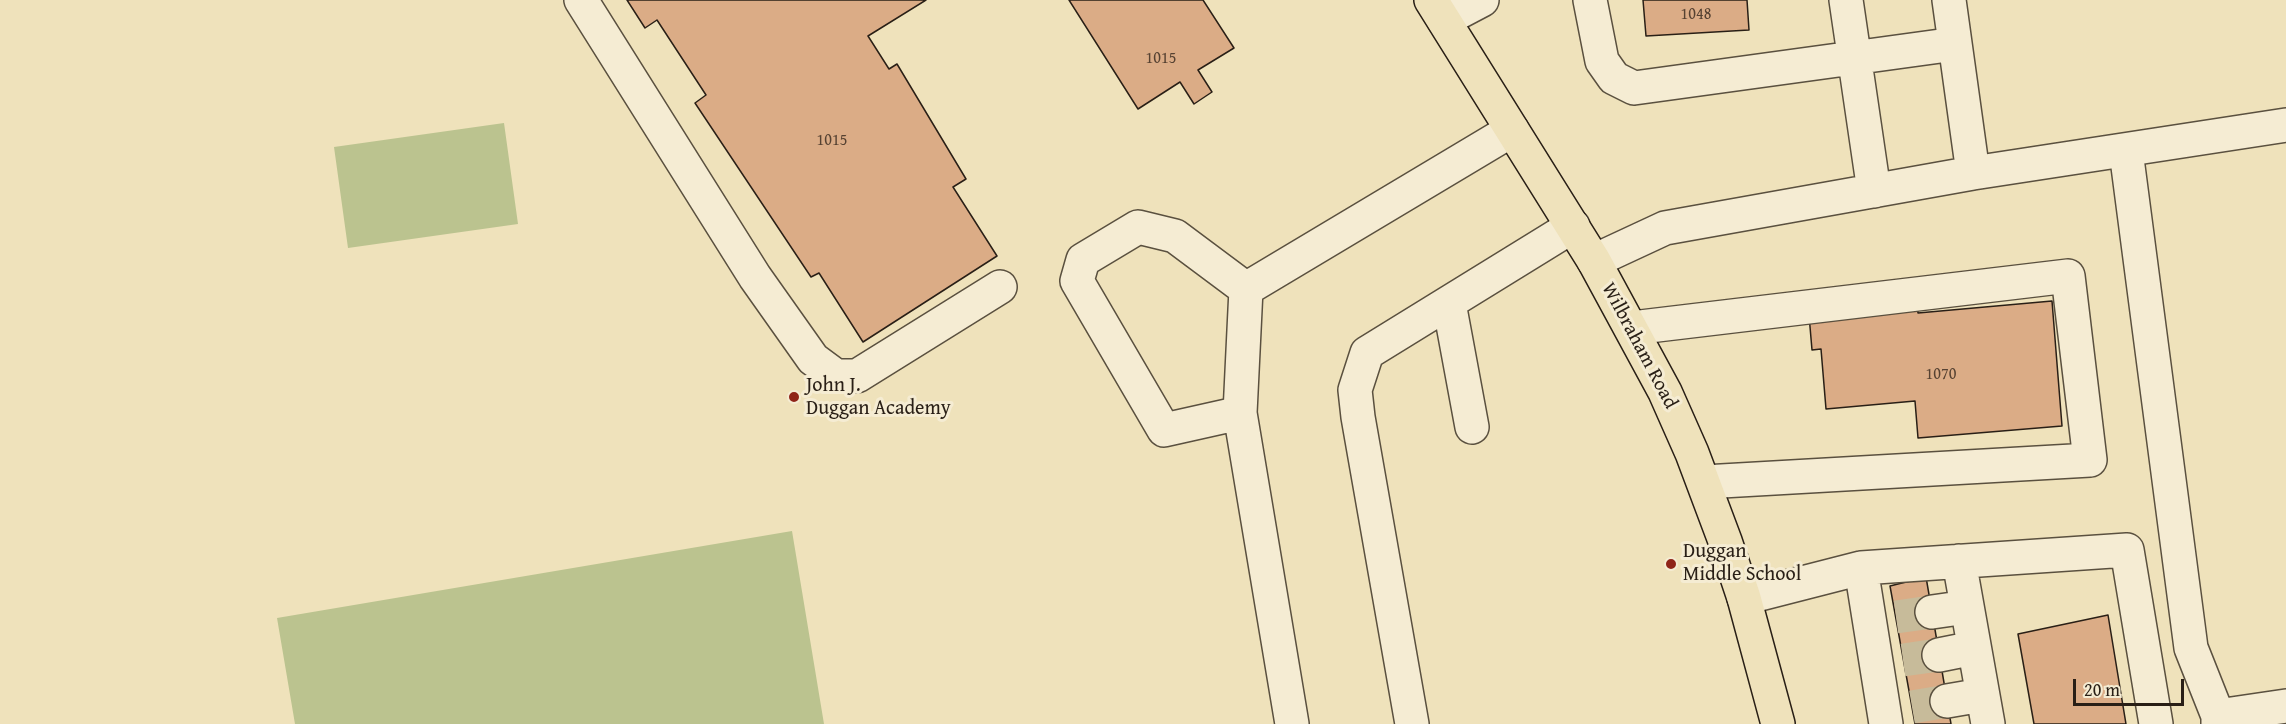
<!DOCTYPE html>
<html>
<head>
<meta charset="utf-8">
<style>
	body { margin:0 }
	#map { position:relative; width:2286px; height:724px; overflow:hidden; background:#efe2bb; font-family:"Gentium Book Plus",serif }
	canvas { display:block }
	.scale { position:absolute; left:2073px; top:679px; width:111px; height:27px; box-sizing:border-box; border:3px solid #291f16; border-top:0; padding-left:8px; font-size:18px; line-height:21px; white-space:nowrap; color:#291f16; -webkit-text-stroke:4px #f5ecd3; paint-order:stroke }
</style>
</head>
<body>
<div id="map">
<canvas width="2286" height="724"></canvas>
<div class="scale">20 m</div>
</div>
<script>
const g = document.querySelector('canvas').getContext('2d');
g.lineJoin = 'round';
function fill(path, color) {
  g.fillStyle = color;
  g.fill(path, 'evenodd');
}
function poly(rows) {
  const path = new Path2D();
  for (const r of rows) {
    path.moveTo(r[0], r[1]);
    for (let i = 2; i < r.length; i += 2) path.lineTo(r[i], r[i + 1]);
  }
  return path;
}
function strokePath(path, color, width, dash) {
  g.strokeStyle = color;
  g.lineWidth = width;
  g.lineCap = dash ? 'butt' : 'round';
  g.setLineDash(dash || []);
  g.stroke(path);
}
function drawText(font, color, halo, rows, align = 'center') {
  g.font = font + ' "Gentium Book Plus",serif';
  g.lineWidth = 6;
  g.setLineDash([]);
  g.textBaseline = 'middle';
  g.strokeStyle = halo;
  g.fillStyle = color;
  for (const [text, x, y, turn = 0] of rows) {
    g.save();
    g.translate(x, y);
    g.rotate((+turn || 0) * Math.PI / 180);
    g.textAlign = isNaN(turn) ? turn : align;
    if (halo) g.strokeText(text, 0, 0);
    g.fillText(text, 0, 0);
    g.restore();
  }
}
fill(poly([
	[504,123,518,224,348,248,334,147],
	[792,531,824,724,295,724,277,618]
]), '#bbc38f');
const building = poly([
	[627,0,926,0,868,36,889,69,897,64,966,179,953,187,997,256,863,342,819,273,811,277,695,103,706,95,657,20,645,28,627,0],
	[1069,0,1203,0,1234,48,1198,70,1212,92,1194,104,1180,82,1138,109,1069,0],
	[1643,0,1747,0,1749,30,1646,36,1643,0],
	[2052,301,2062,426,1918,438,1915,401,1826,409,1821,349,1812,350,1809,315,1917,306,1918,313,2052,301],
	[1926,577,1932,612,1951,724,1915,724,1890,586,1926,577],
	[2108,615,2126,724,2034,724,2018,634,2108,615]
]);
fill(building, '#dbac86');
strokePath(building, '#291f16', 1.5);
strokePath(poly([
	[1896,617,1932,612],
	[1903,660,1939,655],
	[1912,707,1947,701]
]), '#c7bb9a', 33, [33, 16]);
const minor = poly([
	[581,0,755,277,813,359,836,376,857,376,1000,287],
	[1590,0,1602,61,1614,78,1634,88,1955,44],
	[1846,0,1874,191],
	[1949,0,1973,173],
	[1444,20,1482,0],
	[2126,151,2191,648,2218,716,2218,724],
	[1594,261,1665,228,1973,173,2286,125],
	[1246,289,1240,413,1292,724],
	[1246,289,1512,130],
	[1449,303,1472,427],
	[1632,328,2068,276,2090,460,1704,482],
	[1240,413,1164,430,1077,281,1083,260,1138,227,1175,236,1246,289],
	[1959,561,1988,724],
	[1744,598,1861,568],
	[1932,612,1967,607],
	[1939,655,1974,648],
	[1947,701,1982,695],
	[2218,716,2286,706],
	[1412,724,1358,417,1355,390,1367,353,1573,226],
	[1886,724,1861,568,2127,550,2156,724]
]);
const major = poly([
	[1431,0,1594,261,1665,392,1692,453,1725,541,1744,598,1778,724]
]);
strokePath(minor, '#5a503f', 36);
strokePath(major, '#291f16', 36);
strokePath(minor, '#f5ecd3', 33);
strokePath(major, '#efe2bb', 33);
for (const [x, y, r, color] of [
	[794,397,6,"#8f2418"],
	[1671,564,6,"#8f2418"]
]) {
  const dot = new Path2D();
  dot.arc(x, y, r, 0, 2 * Math.PI);
  g.fillStyle = color;
  g.fill(dot);
  strokePath(dot, '#f5ecd3', 2);
}
drawText('16px', '#564232', null, [
	["1048",1696,15],
	["1015",1161,59],
	["1015",832,141],
	["1070",1941,375]
]);
drawText('20px', '#291f16', '#f5ecd3', [
	["Wilbraham Road",1639,346,62]
]);
drawText('20px', '#291f16', '#f5ecd3', [
	["John J.",806,386],
	["Duggan Academy",806,409],
	["Duggan",1683,552],
	["Middle School",1683,575]
], 'left');
</script>
</body>
</html>
